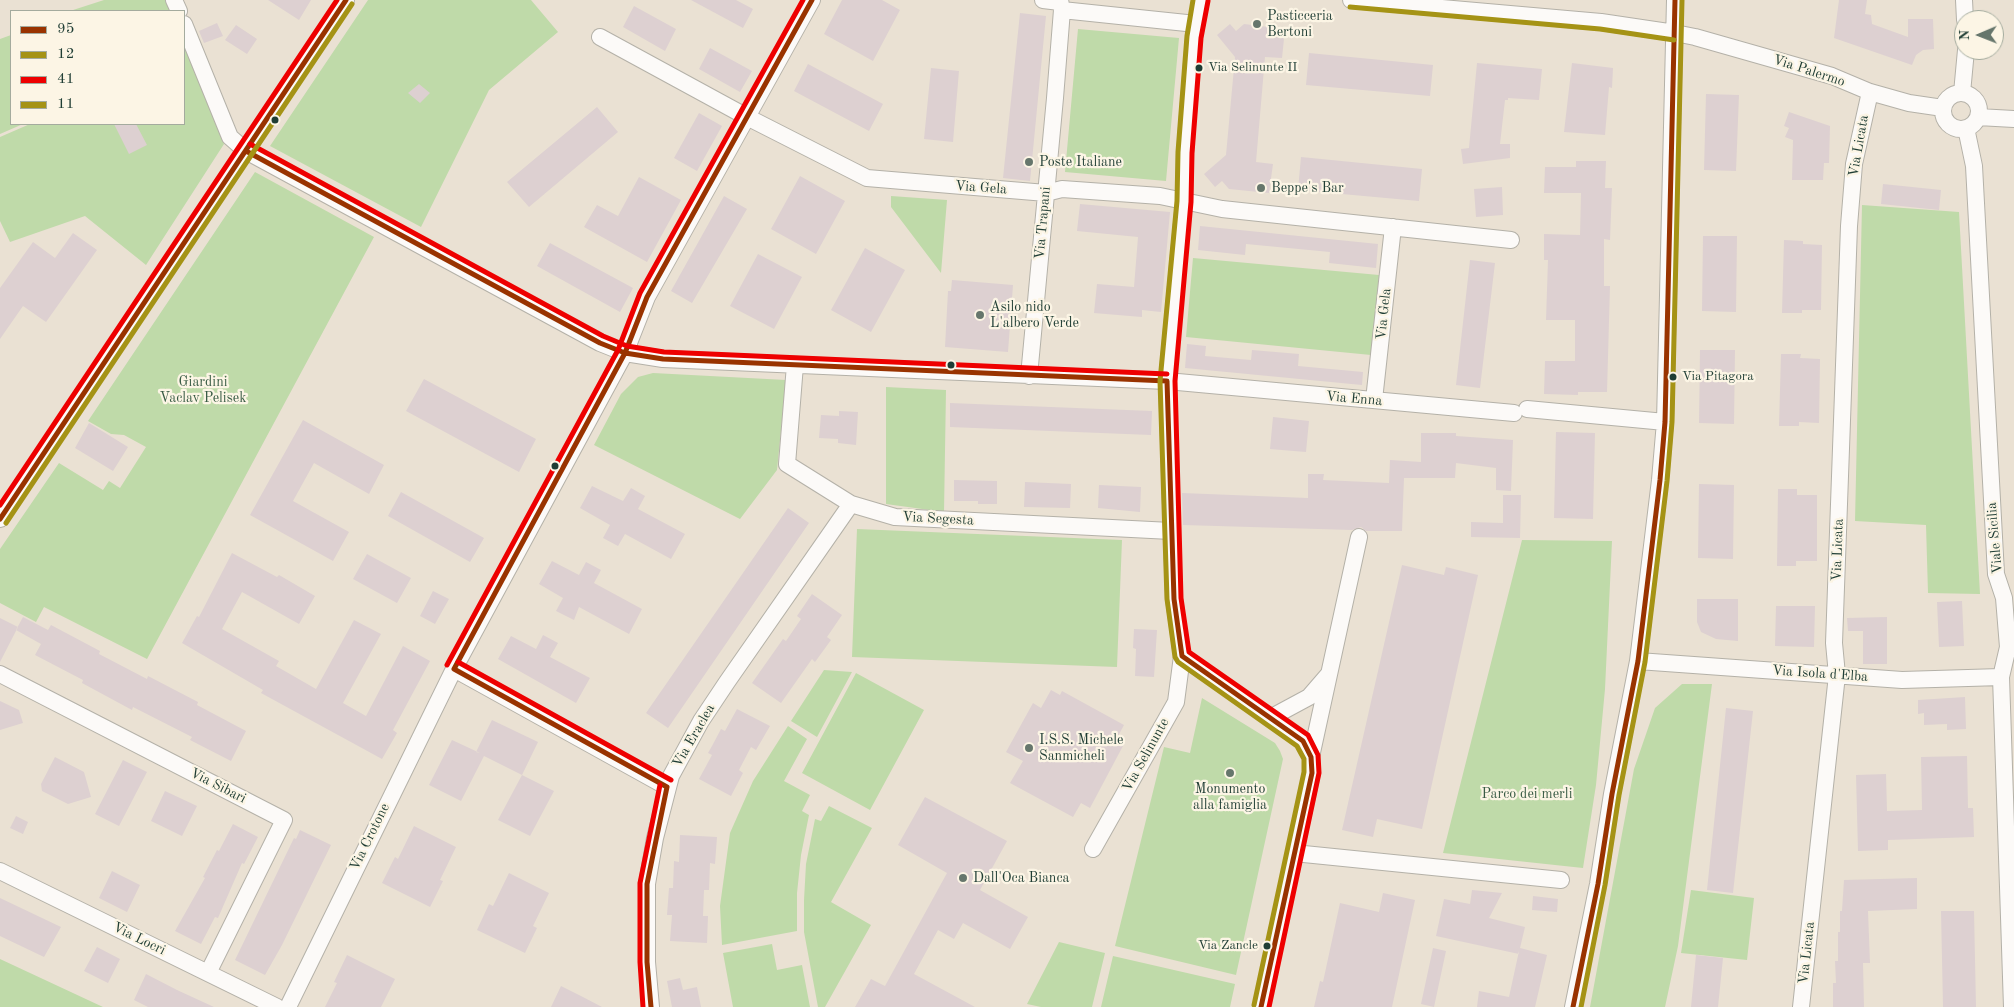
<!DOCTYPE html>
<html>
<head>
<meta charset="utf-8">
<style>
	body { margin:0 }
	#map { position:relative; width:2014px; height:1007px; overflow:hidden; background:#eae1d3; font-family:"Old Standard TT",serif }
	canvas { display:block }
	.legend { position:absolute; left:10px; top:10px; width:175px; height:115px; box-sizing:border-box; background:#fcf5e5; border:1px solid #a4ab9e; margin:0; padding:6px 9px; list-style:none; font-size:15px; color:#1f3d34 }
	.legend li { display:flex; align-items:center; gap:10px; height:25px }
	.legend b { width:25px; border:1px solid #a4ab9e }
	.north { position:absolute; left:1954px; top:10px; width:50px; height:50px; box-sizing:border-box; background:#fcf5e5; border:1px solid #a4ab9e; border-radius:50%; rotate:269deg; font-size:14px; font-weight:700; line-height:20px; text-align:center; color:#1f3d34 }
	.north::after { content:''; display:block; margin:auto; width:18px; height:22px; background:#66766c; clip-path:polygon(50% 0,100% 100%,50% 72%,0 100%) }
</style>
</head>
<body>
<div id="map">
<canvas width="2014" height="1007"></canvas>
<ul class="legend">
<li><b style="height:6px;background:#930"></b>95</li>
<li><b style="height:6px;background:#a59315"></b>12</li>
<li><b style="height:6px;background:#e00"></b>41</li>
<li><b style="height:6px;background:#a59315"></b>11</li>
</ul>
<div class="north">N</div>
</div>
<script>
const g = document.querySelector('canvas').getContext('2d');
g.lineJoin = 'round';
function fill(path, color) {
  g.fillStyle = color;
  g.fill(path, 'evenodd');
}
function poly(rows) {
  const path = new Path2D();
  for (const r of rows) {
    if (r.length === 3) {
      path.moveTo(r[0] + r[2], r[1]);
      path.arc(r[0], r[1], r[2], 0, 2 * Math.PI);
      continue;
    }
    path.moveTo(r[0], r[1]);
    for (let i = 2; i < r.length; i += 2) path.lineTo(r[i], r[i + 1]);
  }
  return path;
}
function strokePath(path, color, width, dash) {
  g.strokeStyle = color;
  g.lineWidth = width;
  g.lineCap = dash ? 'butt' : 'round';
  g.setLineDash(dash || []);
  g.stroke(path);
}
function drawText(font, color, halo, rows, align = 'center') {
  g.font = font + ' "Old Standard TT",serif';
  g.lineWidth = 4.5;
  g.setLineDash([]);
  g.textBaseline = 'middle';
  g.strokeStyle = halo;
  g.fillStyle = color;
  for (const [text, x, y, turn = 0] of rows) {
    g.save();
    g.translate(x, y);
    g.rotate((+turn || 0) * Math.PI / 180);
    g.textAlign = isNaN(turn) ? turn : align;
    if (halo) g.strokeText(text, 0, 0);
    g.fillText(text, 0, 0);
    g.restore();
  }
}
fill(poly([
	[104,0,169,0,173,11,70,11],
	[368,0,531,0,558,32,489,90,421,227,270,146],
	[1078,29,1179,38,1166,181,1065,172],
	[11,35,11,124,23,124,0,134,0,39],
	[184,46,224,144,146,265,85,216,10,242,0,221,0,137,30,124,184,124],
	[255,172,374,237,147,659,44,607,36,622,0,603,0,549,59,463,103,490,109,481,120,488,146,447,124,435,111,434,88,421],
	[891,196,947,200,941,273,891,207],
	[1862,205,1959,212,1980,594,1928,593,1926,525,1855,521],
	[1193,258,1379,275,1371,355,1186,337],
	[653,373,786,380,777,470,740,519,594,445,621,394,638,377],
	[886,387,946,390,944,512,886,504],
	[857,529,1122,540,1117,667,852,657],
	[1522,540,1612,541,1605,689,1596,785,1583,868,1443,853],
	[824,670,852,672,817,737,791,721],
	[856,673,924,710,870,810,802,773],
	[1682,684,1712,684,1678,946,1665,1007,1590,1007,1634,769,1655,708],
	[1202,698,1275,743,1280,751,1283,759,1236,975,1115,946,1164,747,1190,753],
	[788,726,807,739,784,781,810,795,802,811,809,815,801,855,797,893,797,931,722,945,720,906,730,833,753,781],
	[829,806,872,828,831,902,871,925,825,1007,818,1007,804,932,804,900,806,864,815,819,821,821],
	[1691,890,1754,898,1747,960,1681,953],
	[1059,942,1105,953,1092,1007,1041,1007,1027,1004],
	[772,944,777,970,802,965,810,1007,733,1007,723,953],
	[1113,956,1235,984,1230,1007,1101,1007],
	[0,959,103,1007,0,1007]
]), '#bfdaa9');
fill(poly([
	[268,0,311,0,299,20],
	[691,0,736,0,753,9,743,28],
	[842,0,882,0,900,10,873,61,824,34],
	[1839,0,1867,0,1865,14,1871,15,1872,24,1908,37,1908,19,1933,19,1934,49,1923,50,1916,55,1912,65,1834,38],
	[634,6,676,29,665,51,623,27],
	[1020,13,1046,16,1030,181,1003,178],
	[217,23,223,36,204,43,199,31],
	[1230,24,1236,31,1244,24,1285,29,1282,58,1265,57,1256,162,1273,164,1269,193,1229,189,1222,181,1215,187,1204,174,1226,155,1235,57,1217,35],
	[236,25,257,39,247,54,225,40],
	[710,48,752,71,740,92,699,69],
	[1309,53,1433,65,1430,96,1306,85],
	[1477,63,1542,69,1539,100,1508,98,1508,100,1505,100,1500,144,1510,144,1510,158,1463,164,1461,149,1469,148],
	[1572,63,1613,68,1612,88,1609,87,1605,135,1564,132],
	[808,64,883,104,869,131,794,91],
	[931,68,959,71,953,142,924,139],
	[419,84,430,93,420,103,408,93],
	[1706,94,1739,95,1736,171,1704,170],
	[597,107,618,132,529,207,507,182],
	[1789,112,1830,126,1829,163,1824,163,1823,180,1792,180,1793,140,1785,137,1789,128,1784,126],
	[699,113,722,126,697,171,674,158],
	[114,124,136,124,147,145,129,154],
	[1301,157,1422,169,1419,201,1298,190],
	[1576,161,1606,161,1605,188,1612,188,1610,240,1604,239,1604,286,1610,286,1607,392,1578,392,1578,395,1544,394,1545,361,1575,361,1575,320,1546,320,1548,260,1544,260,1544,234,1580,235,1581,193,1544,193,1545,167,1576,167],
	[800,176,845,201,816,254,771,229],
	[639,177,681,200,647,262,584,227,597,205,618,216],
	[1883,184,1941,190,1939,210,1881,204],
	[1502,187,1503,215,1476,217,1474,189],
	[724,196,747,209,692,303,671,291],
	[1080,204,1170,212,1161,312,1142,310,1142,317,1094,313,1097,284,1134,287,1138,237,1077,231],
	[1200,226,1378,244,1376,268,1329,263,1330,252,1246,244,1245,255,1198,250],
	[73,233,97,250,46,322,23,306,0,339,0,288,33,242,55,258],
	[1703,236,1737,236,1736,312,1702,311],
	[1784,240,1803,241,1803,244,1822,245,1821,310,1802,310,1802,313,1782,313],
	[550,243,633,288,620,312,537,266],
	[865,248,905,270,871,332,831,310],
	[758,254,802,277,774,329,730,306],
	[1470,260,1495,263,1480,388,1456,385],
	[952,280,1013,285,1008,352,945,347,948,291,951,291],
	[1187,344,1206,346,1205,356,1251,360,1252,350,1299,354,1298,366,1363,372,1362,385,1185,368],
	[1700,350,1735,350,1734,424,1699,423],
	[1781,354,1801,354,1800,358,1820,359,1819,423,1799,422,1799,426,1779,426],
	[424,379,536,439,519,472,406,411],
	[950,403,1152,411,1151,435,950,427],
	[839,411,858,412,856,445,838,443,838,439,819,438,821,415,839,416],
	[1273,417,1309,421,1306,452,1270,449],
	[303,420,384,465,369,494,314,463,293,501,349,532,333,561,250,515],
	[89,423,128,447,113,471,75,448],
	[1556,432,1595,433,1593,519,1554,518],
	[1421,433,1456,433,1456,436,1513,440,1511,491,1496,490,1496,468,1456,463,1455,478,1404,478,1402,531,1366,531,1361,527,1352,530,1183,525,1182,493,1308,498,1308,474,1324,474,1323,480,1389,483,1390,460,1421,462],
	[954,480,997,481,997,504,978,504,978,501,954,501],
	[1025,482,1071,484,1070,508,1024,507],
	[1699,484,1734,485,1733,559,1698,558],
	[1099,485,1141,487,1140,512,1098,508],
	[592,486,623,501,631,488,645,496,638,509,685,534,671,559,625,534,618,546,603,538,610,525,580,508],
	[1778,489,1797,489,1797,495,1817,495,1817,561,1796,561,1796,566,1777,566],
	[401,492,484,538,470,562,388,516],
	[1503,495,1521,495,1520,538,1471,537,1471,522,1503,523],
	[788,508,809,523,668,728,646,713],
	[232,553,277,577,279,575,315,596,299,624,242,592,222,629,279,661,276,666,316,689,354,620,381,634,343,703,366,716,403,646,430,661,393,730,397,733,382,759,261,693,263,690,182,643,197,616,199,617],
	[367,554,411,578,397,603,353,579],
	[552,561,579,575,586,562,601,570,594,583,642,609,629,634,579,607,574,620,556,611,563,598,539,584],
	[1402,565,1444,575,1446,567,1478,575,1422,829,1377,819,1373,837,1342,830],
	[433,591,449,599,435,624,420,616],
	[812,594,842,615,827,637,831,640,815,662,812,659,781,703,752,683,783,639,786,641,801,619,797,616],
	[1697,599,1738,599,1738,641,1716,639,1701,632,1697,622],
	[1962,601,1964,646,1939,647,1937,602],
	[1776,606,1815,606,1814,647,1775,646],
	[23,617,48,630,51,625,100,651,99,654,147,679,148,676,198,702,197,705,246,731,231,761,190,740,192,737,133,707,132,710,82,683,83,680,35,655,41,644,16,630],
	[1887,617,1887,664,1863,664,1863,631,1848,631,1847,618],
	[0,618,18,627,0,662],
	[1134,629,1157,630,1154,677,1135,676,1136,649,1133,648],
	[543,635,558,643,550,657,590,678,576,703,498,659,511,636,536,649],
	[1051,690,1060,695,1062,691,1124,725,1116,740,1124,744,1090,808,1081,803,1073,817,1010,783,1023,761,1006,752,1033,703,1041,708],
	[1965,697,1966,729,1947,730,1947,724,1924,725,1924,713,1918,714,1918,700],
	[0,701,19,710,23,723,0,730],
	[1726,708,1753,711,1733,893,1707,890],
	[737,709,770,726,756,750,751,747,739,770,743,773,731,796,699,779,712,755,708,753,712,746,721,729,725,731],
	[492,720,538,742,522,775,484,756,461,801,429,785,452,740,480,753,476,752],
	[1967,756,1968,808,1973,808,1974,837,1888,840,1888,850,1858,851,1856,775,1886,774,1887,811,1922,810,1921,757],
	[55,757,84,772,91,797,68,804,42,791,41,784],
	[123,760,147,772,119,826,95,814],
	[522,775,554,791,530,836,498,820],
	[165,791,197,806,182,836,151,821],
	[925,797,1007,841,980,890,1028,917,1010,949,963,923,954,939,938,930,914,974,975,1007,855,1007,871,979,885,986,947,873,898,845],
	[16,816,28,822,23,834,10,828],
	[233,824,258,837,244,864,242,863,218,918,215,917,201,944,175,931,205,878,203,877,217,850,219,851],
	[414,826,456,847,440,880,443,881,430,907,382,883,395,857,398,859],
	[300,830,331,845,282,945,265,975,235,960,294,838,296,839],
	[680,835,717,837,715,864,710,863,709,890,704,890,703,916,708,916,707,943,670,941,672,915,667,915,669,888,673,888,674,861,679,862],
	[112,871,140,885,127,912,99,898],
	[509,873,549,893,533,926,537,928,525,953,477,930,489,904,493,906],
	[1917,878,1917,909,1868,911,1870,963,1863,963,1864,1007,1833,1007,1833,983,1836,983,1835,961,1838,961,1838,932,1840,932,1840,911,1842,911,1844,880],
	[1472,890,1502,893,1489,918,1525,927,1520,948,1547,955,1535,1007,1477,1007,1479,991,1509,997,1519,951,1519,954,1436,936,1444,899,1470,904],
	[1383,893,1415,900,1392,1007,1314,1007,1320,981,1323,982,1340,903,1379,912],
	[1533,896,1558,899,1557,912,1532,910],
	[0,898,61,927,44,957,0,936],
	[1941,911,1974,911,1976,1007,1943,1007],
	[97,947,120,959,108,983,84,971],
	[1433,948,1446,951,1434,1007,1421,1004],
	[347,955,395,979,381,1007,325,1007,337,983,334,982],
	[1696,955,1723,958,1718,1007,1691,1007],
	[146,974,177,990,214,1007,148,1007,134,1000],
	[680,978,683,990,697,987,701,1007,672,1007,667,981],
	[561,986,581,996,602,1007,551,1007]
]), '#ddd0d1');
const minor = poly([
	[174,0,179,11],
	[1043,0,1060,2],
	[1201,0,1194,37,1185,153,1184,201,1167,381,1174,599,1182,656,1303,741,1311,757],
	[1351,0,1601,22,1675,33,1695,37,1832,76,1870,92,1909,103,1943,108],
	[1964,0,1965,20],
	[1062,10,1196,24],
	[184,24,230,137,246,151,600,343,625,353,663,359,1167,381,1514,413],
	[600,37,747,117,867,178,1046,193,1062,189,1160,196,1222,209,1511,240],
	[1961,111,18],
	[1962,93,1966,50],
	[1978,117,2014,119],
	[1966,128,1974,166,1996,574,2004,598,2008,647,2001,677,2012,1007],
	[795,365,787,464,851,504,895,517,1171,531],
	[1029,376,1055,98,1062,10,1060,0],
	[1374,400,1393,227],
	[1527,409,1665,422],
	[0,519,346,0],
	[1638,661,1902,680,2001,677],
	[454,669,667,787],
	[0,674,284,820,208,973],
	[1270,718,1309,697,1328,675],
	[1093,849,1176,702,1182,656],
	[1294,853,1561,880],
	[0,871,277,1007],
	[288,1007,454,669,625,353,647,297,812,0],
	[651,1007,647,962,647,884,655,838,671,776,701,721,727,682,851,504],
	[1261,1007,1312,773,1311,757,1359,537],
	[1573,1007,1598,884,1612,794,1638,661,1660,480,1665,422,1675,0],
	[1801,1007,1837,675,1834,643,1849,226,1854,164,1870,92]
]);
strokePath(minor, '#b4b1a8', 18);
strokePath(minor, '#fcfaf8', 16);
strokePath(poly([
	[246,151,600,343,625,353,663,359,1167,381],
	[1167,381,1174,599,1182,656,1303,741,1311,757,1312,773,1261,1007],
	[0,519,346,0],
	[454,669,625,353,647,297,812,0],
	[454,669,667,787],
	[651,1007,647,962,647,884,667,787],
	[1573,1007,1598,884,1612,794,1638,661,1660,480,1665,422,1675,0]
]), '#930', 5);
strokePath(poly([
	[1193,0,1187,36,1178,152,1177,201,1160,381,1167,599,1175,657,1178,662,1297,746,1304,759,1304,772,1254,1005],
	[1350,7,1600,29,1674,40],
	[1581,1007,1605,885,1619,795,1645,662,1667,481,1672,422,1682,0]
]), '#a59315', 5);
strokePath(poly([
	[1208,1,1201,38,1192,153,1191,202,1175,381,1181,598,1189,652,1308,735,1318,755,1319,773,1269,1007],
	[250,144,603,336,627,346,664,352,1167,374],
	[0,505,337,0],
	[458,662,671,780],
	[447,665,618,350,640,293,803,0],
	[643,1007,640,962,640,883,660,785]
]), '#e00', 5);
strokePath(poly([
	[6,523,352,4]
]), '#a59315', 5);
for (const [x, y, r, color] of [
	[1257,24,5,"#66766c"],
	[1199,68,4.5,"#1f3d34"],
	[275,120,4.5,"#1f3d34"],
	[1029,162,5,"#66766c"],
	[1261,188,5,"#66766c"],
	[980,315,5,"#66766c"],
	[951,365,4.5,"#1f3d34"],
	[1673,377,4.5,"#1f3d34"],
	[555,466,4.5,"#1f3d34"],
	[1029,748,5,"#66766c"],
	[1230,773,5,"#66766c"],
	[963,878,5,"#66766c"],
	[1267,946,4.5,"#1f3d34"]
]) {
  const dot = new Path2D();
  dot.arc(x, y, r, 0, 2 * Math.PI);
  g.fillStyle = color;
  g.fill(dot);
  strokePath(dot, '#fcf5e5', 2);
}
drawText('13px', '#1f3d34', '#fcf5e5', [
	["Via Selinunte II",1208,68],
	["Via Pitagora",1682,377],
	["Via Zancle",1258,946,"right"]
], 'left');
drawText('14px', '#1f3d34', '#fcf5e5', [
	["Pasticceria",1267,16],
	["Bertoni",1267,32],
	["Poste Italiane",1039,162],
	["Beppe's Bar",1271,188],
	["Asilo nido",990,307],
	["L'albero Verde",990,323],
	["I.S.S. Michele",1039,740],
	["Sanmicheli",1039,756],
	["Monumento",1230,789,"center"],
	["alla famiglia",1230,805,"center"],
	["Dall'Oca Bianca",973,878]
], 'left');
drawText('14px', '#1f3d34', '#fcf5e5', [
	["Via Palermo",1809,71,18],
	["Via Licata",1859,146,-80],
	["Via Gela",981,188,4],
	["Via Trapani",1043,223,-85],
	["Via Gela",1384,314,-84],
	["Via Enna",1354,399,5],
	["Via Segesta",938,519,3],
	["Viale Sicilia",1995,538,-95],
	["Via Licata",1838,550,-88],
	["Via Isola d'Elba",1820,674,4],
	["Via Eraclea",694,736,-60],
	["Via Selinunte",1146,755,-61],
	["Via Sibari",218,786,27],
	["Via Crotone",370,837,-64],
	["Via Locri",139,939,26],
	["Via Licata",1807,953,-84]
]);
drawText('14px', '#385b44', '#fcf5e5', [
	["Giardini",203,382],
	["Vaclav Pelisek",203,398],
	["Parco dei merli",1527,794]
]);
</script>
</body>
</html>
